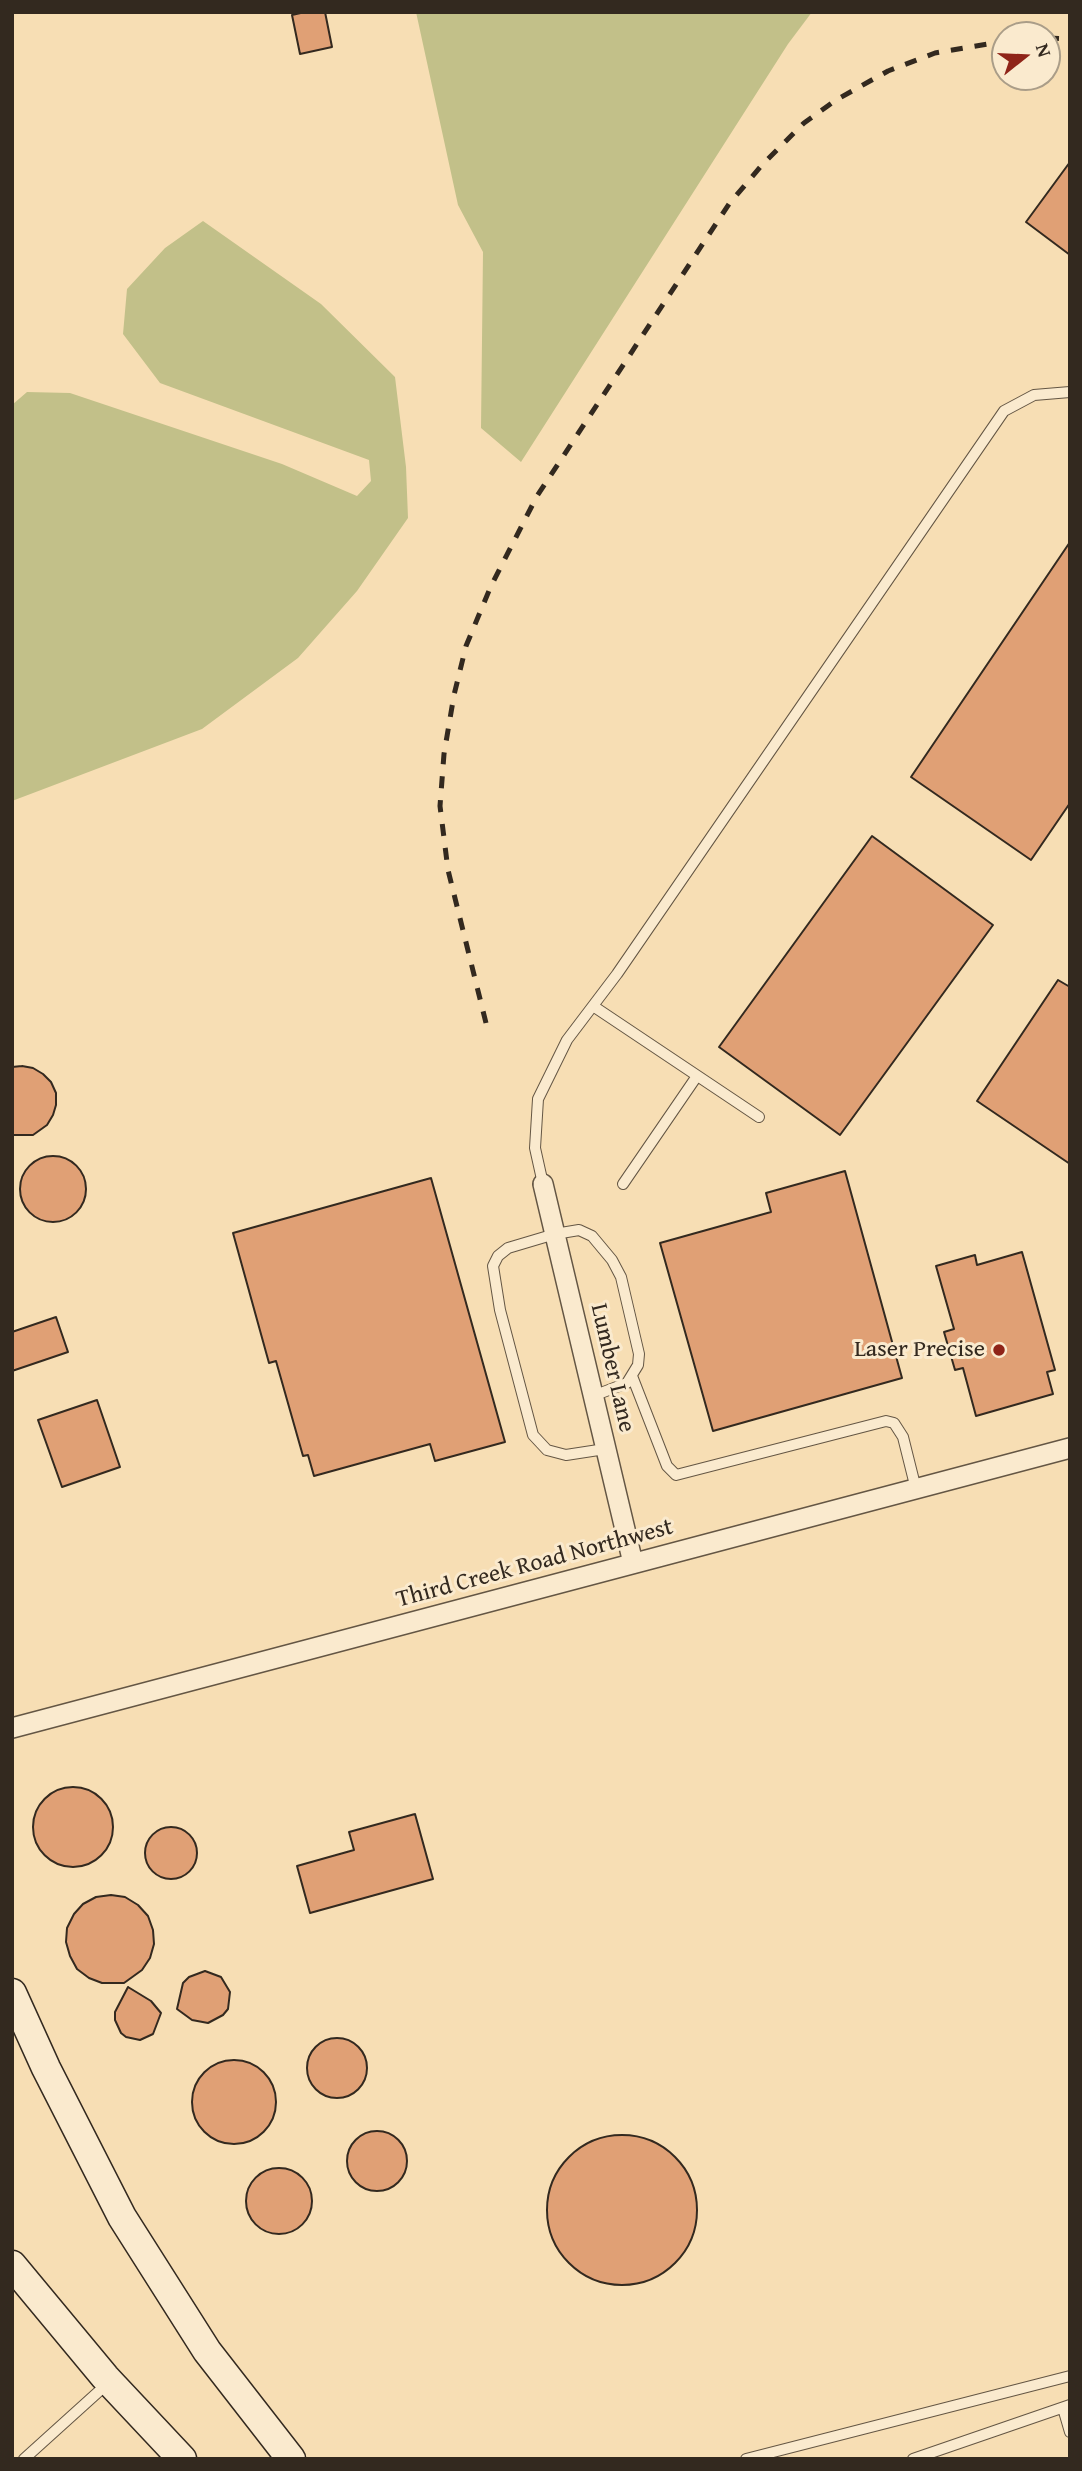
<!DOCTYPE html>
<html>
<head>
<meta charset="utf-8">
<style>
	body { margin:0 }
	#map { position:relative; width:1082px; height:2471px; overflow:hidden; background:#f7deb4; font-family:"Gentium Book Plus",serif }
	canvas { display:block }
	.frame { position:absolute; inset:0; border:14px solid #33291f; pointer-events:none }
	.north { position:absolute; left:991px; top:21px; width:70px; height:70px; box-sizing:border-box; background:#faeace; border:2px solid #aa9d88; border-radius:50%; rotate:72deg; font-size:19px; font-weight:700; line-height:28px; text-align:center; color:#33291f }
	.north::after { content:''; display:block; margin:auto; width:24px; height:32px; background:#8f2418; clip-path:polygon(50% 0,100% 100%,50% 72%,0 100%) }
</style>
</head>
<body>
<div id="map">
<canvas width="1082" height="2471"></canvas>
<div class="frame"></div>
<div class="north">N</div>
</div>
<script>
const g = document.querySelector('canvas').getContext('2d');
g.lineJoin = 'round';
function fill(path, color) {
  g.fillStyle = color;
  g.fill(path, 'evenodd');
}
function poly(rows) {
  const path = new Path2D();
  for (const r of rows) {
    if (r.length === 3) {
      path.moveTo(r[0] + r[2], r[1]);
      path.arc(r[0], r[1], r[2], 0, 2 * Math.PI);
      continue;
    }
    path.moveTo(r[0], r[1]);
    for (let i = 2; i < r.length; i += 2) path.lineTo(r[i], r[i + 1]);
  }
  return path;
}
function strokePath(path, color, width, dash) {
  g.strokeStyle = color;
  g.lineWidth = width;
  g.lineCap = dash ? 'butt' : 'round';
  g.setLineDash(dash || []);
  g.stroke(path);
}
function drawText(font, color, halo, rows, align = 'center') {
  g.font = font + ' "Gentium Book Plus",serif';
  g.lineWidth = 6;
  g.setLineDash([]);
  g.textBaseline = 'middle';
  g.strokeStyle = halo;
  g.fillStyle = color;
  for (const [text, x, y, turn = 0] of rows) {
    g.save();
    g.translate(x, y);
    g.rotate((+turn || 0) * Math.PI / 180);
    g.textAlign = isNaN(turn) ? turn : align;
    if (halo) g.strokeText(text, 0, 0);
    g.fillText(text, 0, 0);
    g.restore();
  }
}
fill(poly([
	[416,12,812,12,788,44,521,462,481,428,483,252,458,205],
	[203,221,321,304,395,377,406,467,408,518,357,591,298,658,202,729,12,801,12,405,27,392,70,393,282,464,357,496,371,481,369,460,160,383,123,334,127,289,165,248]
]), '#c2c089');
const building = poly([
	[305,12,325,12,332,47,300,54,292,15,305,12],
	[1070,162,1070,255,1026,222,1070,162],
	[1070,542,1070,803,1031,860,911,777,1070,542],
	[872,836,993,925,840,1135,719,1047,872,836],
	[1058,980,1070,987,1070,1164,977,1101,1058,980],
	[22,1066,33,1068,43,1074,51,1082,56,1093,56,1105,53,1115,47,1125,33,1135,12,1135,12,1067,22,1066],
	[53,1189,33],
	[845,1171,902,1378,713,1431,660,1243,771,1212,766,1193,845,1171],
	[431,1178,505,1442,435,1461,430,1444,314,1476,308,1455,303,1456,276,1361,269,1363,233,1233,431,1178],
	[1022,1252,1055,1370,1047,1372,1053,1394,976,1416,963,1368,955,1370,944,1332,954,1329,936,1266,975,1255,977,1265,1022,1252],
	[56,1317,68,1352,12,1371,12,1332,56,1317],
	[97,1400,120,1467,62,1487,38,1420,97,1400],
	[73,1827,40],
	[415,1814,433,1879,310,1913,297,1866,354,1850,349,1832,415,1814],
	[171,1853,26],
	[111,1895,125,1897,138,1905,148,1916,153,1930,154,1944,150,1958,142,1970,124,1983,102,1983,89,1978,77,1969,70,1956,66,1942,67,1928,74,1914,83,1904,96,1897,111,1895],
	[205,1971,221,1977,230,1992,228,2009,223,2015,208,2023,192,2020,177,2009,183,1983,189,1977,205,1971],
	[128,1987,151,2001,161,2013,153,2034,140,2040,126,2037,121,2033,115,2020,115,2012,128,1987],
	[337,2068,30],
	[234,2102,42],
	[377,2161,30],
	[622,2210,75],
	[279,2201,33]
]);
fill(building, '#e0a075');
strokePath(building, '#33291f', 2);
const lane = poly([
	[593,1006,759,1117],
	[543,1184,535,1148,538,1099,567,1040,617,974,1004,411,1034,395,1070,392],
	[623,1184,697,1076],
	[632,1376,667,1466,676,1475,886,1421,894,1423,903,1437,916,1489],
	[593,1396,627,1383,638,1365,639,1354,621,1277,612,1260,592,1236,579,1230,555,1234,508,1248,498,1256,493,1266,500,1310,533,1435,547,1450,566,1455,605,1449],
	[1063,2408,1070,2432],
	[24,2459,107,2384],
	[746,2459,1070,2376],
	[913,2459,1070,2405]
]);
const street = poly([
	[543,1184,633,1563],
	[12,1728,1070,1448]
]);
const secondary = poly([
	[12,1993,46,2068,122,2217,207,2351,291,2459],
	[12,2265,105,2377,182,2459]
]);
strokePath(lane, '#645644', 12);
strokePath(street, '#645644', 22);
strokePath(secondary, '#33291f', 31);
strokePath(lane, '#faeace', 10);
strokePath(street, '#faeace', 19);
strokePath(secondary, '#faeace', 28);
strokePath(poly([
	[1047,38,1070,39],
	[486,1023,448,870,440,806,444,754,454,695,466,646,491,586,537,496,729,204,762,165,804,123,836,100,888,71,935,53,1005,41]
]), '#33291f', 5, [12, 12]);
for (const [x, y, r, color] of [
	[999,1350,7,"#8f2418"]
]) {
  const dot = new Path2D();
  dot.arc(x, y, r, 0, 2 * Math.PI);
  g.fillStyle = color;
  g.fill(dot);
  strokePath(dot, '#faeace', 2.5);
}
drawText('24px', '#33291f', '#faeace', [
	["Laser Precise",985,1350]
], 'right');
drawText('24px', '#33291f', '#faeace', [
	["Lumber Lane",612,1368,77],
	["Third Creek Road Northwest",535,1564,-15]
]);
</script>
</body>
</html>
